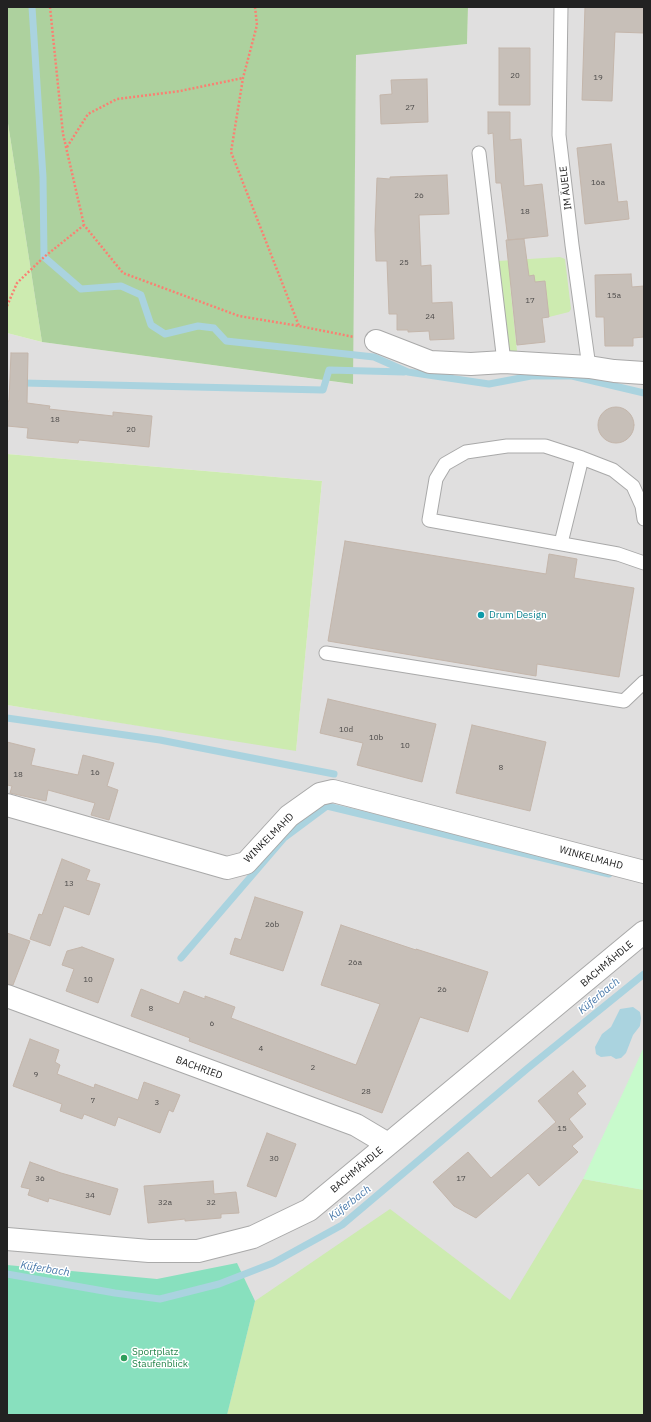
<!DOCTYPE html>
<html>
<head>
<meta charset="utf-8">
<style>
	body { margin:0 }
	#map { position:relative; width:651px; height:1422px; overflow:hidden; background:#f2efe9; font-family:"IBM Plex Sans",sans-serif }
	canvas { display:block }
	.frame { position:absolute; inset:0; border:8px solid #222; pointer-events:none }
</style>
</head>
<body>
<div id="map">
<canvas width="651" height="1422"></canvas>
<div class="frame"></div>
</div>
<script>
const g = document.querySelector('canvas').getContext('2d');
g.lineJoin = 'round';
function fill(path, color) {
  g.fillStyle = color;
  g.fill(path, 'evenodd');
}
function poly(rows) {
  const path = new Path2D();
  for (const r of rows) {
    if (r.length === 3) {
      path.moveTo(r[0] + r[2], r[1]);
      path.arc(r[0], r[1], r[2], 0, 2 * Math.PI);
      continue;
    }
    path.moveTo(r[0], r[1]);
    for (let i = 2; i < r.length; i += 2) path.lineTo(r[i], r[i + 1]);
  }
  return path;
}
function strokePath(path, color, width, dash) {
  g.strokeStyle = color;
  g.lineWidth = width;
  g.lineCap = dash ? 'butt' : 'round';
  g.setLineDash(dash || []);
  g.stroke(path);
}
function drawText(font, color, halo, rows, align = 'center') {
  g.font = font + ' "IBM Plex Sans",sans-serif';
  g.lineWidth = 3;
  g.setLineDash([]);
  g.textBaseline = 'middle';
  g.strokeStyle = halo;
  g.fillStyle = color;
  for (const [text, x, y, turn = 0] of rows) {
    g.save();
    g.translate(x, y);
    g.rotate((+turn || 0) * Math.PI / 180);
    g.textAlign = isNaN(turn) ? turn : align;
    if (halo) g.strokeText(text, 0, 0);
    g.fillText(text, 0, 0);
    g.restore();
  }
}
fill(poly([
	[468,7,644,7,644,1415,7,1415,7,705,296,750,322,481,7,454,7,333,42,342,352,384,356,54,467,44]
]), '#e0dfdf');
fill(poly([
	[7,117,42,342,7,333],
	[560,257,565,259,571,309,569,312,549,317,545,281,510,285,517,351,558,355,509,352,498,261],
	[7,454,322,481,296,751,7,705],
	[583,1179,644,1190,644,1415,227,1415,255,1301,390,1209,510,1300]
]), '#cdebb0');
fill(poly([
	[7,7,468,7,467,44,356,55,353,384,42,342,7,117]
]), '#add19e');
fill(poly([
	[644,1047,644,1190,583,1179]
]), '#c8facc');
fill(poly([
	[237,1263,255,1301,227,1415,7,1415,7,1265,157,1279]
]), '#88e0be');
fill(poly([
	[633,1007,640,1012,641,1018,640,1026,633,1035,626,1053,621,1058,616,1059,611,1056,601,1057,596,1054,595,1047,602,1034,611,1027,620,1009]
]), '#aad3df');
strokePath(poly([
	[32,7,43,177,44,257,81,289,121,286,141,295,151,325,165,334,198,326,214,328,226,341,374,357,408,372,489,384,531,376,572,376,644,393],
	[23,383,323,390,329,370,404,372],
	[7,718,160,740,334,774],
	[181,958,284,838,327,806,609,874],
	[7,1274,115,1293,160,1299,219,1284,273,1263,342,1225,528,1068,644,974]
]), '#aad3df', 7);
const building = poly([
	[585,7,644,8,644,33,615,32,612,101,582,100,585,7],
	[499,48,530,48,530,105,499,105,499,48],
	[427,79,428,122,381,124,380,95,392,94,391,80,427,79],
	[488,112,510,112,510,140,521,139,524,186,542,184,548,236,508,240,501,183,496,183,493,133,488,134,488,112],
	[611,144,618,202,627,201,629,219,585,224,577,148,611,144],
	[447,175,449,214,419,215,421,266,431,265,432,303,452,302,454,339,430,340,429,331,408,332,408,330,397,330,397,314,389,314,387,261,376,261,375,230,377,178,390,179,390,177,447,175],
	[524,239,529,276,534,275,535,282,545,281,549,317,542,318,545,342,517,345,506,240,524,239],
	[631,274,632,287,644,286,644,337,633,338,633,346,605,346,604,317,596,317,595,275,631,274],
	[11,353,28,353,27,403,50,406,49,409,113,416,113,412,152,416,149,447,79,440,78,443,27,438,28,428,7,426,7,401,9,401,11,353],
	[616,425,18],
	[345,541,546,574,549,554,577,559,574,578,634,588,619,677,537,664,536,676,328,641,345,541],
	[328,699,436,724,422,782,357,765,363,743,320,733,328,699],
	[472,725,546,742,530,811,456,793,472,725],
	[7,742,35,749,31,765,78,775,83,755,114,763,107,786,118,790,109,820,91,815,95,803,48,790,46,801,10,793,12,786,7,785,7,742],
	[62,859,90,870,86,880,100,884,89,915,64,906,50,946,30,939,39,914,42,915,62,859],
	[255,897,303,912,283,971,230,954,235,938,241,940,255,897],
	[341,925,416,950,416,949,488,972,468,1032,420,1017,382,1113,189,1041,190,1038,131,1016,141,989,179,1004,184,991,205,999,205,996,235,1007,231,1018,356,1065,380,1004,321,985,341,925],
	[7,933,30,941,13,985,7,984,7,933],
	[82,947,114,959,98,1003,66,991,74,969,62,965,67,951,82,947],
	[30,1039,59,1050,55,1062,60,1065,57,1074,94,1088,95,1084,138,1100,144,1082,180,1095,173,1112,169,1110,160,1133,118,1117,115,1126,84,1114,82,1119,60,1111,62,1104,13,1086,30,1039],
	[573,1071,586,1086,577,1093,586,1104,569,1119,583,1137,572,1146,578,1152,539,1186,528,1173,476,1218,454,1206,433,1182,468,1152,491,1178,556,1122,538,1101,573,1071],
	[267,1133,296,1144,276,1197,247,1186,267,1133],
	[30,1162,61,1173,118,1189,110,1215,49,1198,48,1202,28,1195,30,1189,21,1187,30,1162],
	[213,1181,214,1194,236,1192,239,1213,221,1214,221,1218,185,1221,185,1219,148,1223,144,1186,213,1181]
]);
fill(building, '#c7bfb8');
strokePath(building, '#c4b6ab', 1);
const service = poly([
	[561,7,559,135,572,245,589,367],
	[479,153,504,362],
	[644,519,642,506,633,486,613,470,582,458,545,446,507,446,466,452,445,464,436,479,429,520,618,554,644,563],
	[561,543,582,458],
	[326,653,624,701,644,682]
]);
const minor = poly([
	[376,341,430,362,471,364,504,362,589,367,614,371,644,373],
	[7,805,227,868,246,863,289,816,320,794,333,791,644,872],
	[7,996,356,1125,388,1144],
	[7,1239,149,1251,198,1251,253,1237,309,1210,644,932]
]);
strokePath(service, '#a9a9a9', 15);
strokePath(minor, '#a9a9a9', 24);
strokePath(poly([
	[50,7,63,134,84,225,123,273,239,316,299,326,354,337],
	[255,7,257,25,243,78,231,152,299,326],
	[67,147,88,114,117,99,180,91,243,78],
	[7,306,17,283,44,257,84,225]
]), '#fa8072', 2.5, [2, 2]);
strokePath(service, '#fff', 13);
strokePath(minor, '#fff', 22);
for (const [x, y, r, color] of [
	[481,615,4,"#0f9aa8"],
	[124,1358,4,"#2e9e5b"]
]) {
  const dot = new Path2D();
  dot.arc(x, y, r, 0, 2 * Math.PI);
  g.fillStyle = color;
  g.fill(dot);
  strokePath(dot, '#fff', 1.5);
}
drawText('8px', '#4b4948', null, [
	["20",515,76],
	["19",598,78],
	["27",410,108],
	["16a",598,183],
	["26",419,196],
	["18",525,212],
	["25",404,263],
	["15a",614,296],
	["17",530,301],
	["24",430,317],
	["18",55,420],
	["20",131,430],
	["10d",346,730],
	["10b",376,738],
	["10",405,746],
	["8",501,768],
	["16",95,773],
	["18",18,775],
	["13",69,884],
	["26b",272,925],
	["26a",355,963],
	["10",88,980],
	["26",442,990],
	["8",151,1009],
	["6",212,1024],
	["4",261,1049],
	["2",313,1068],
	["9",36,1075],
	["28",366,1092],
	["7",93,1101],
	["3",157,1103],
	["15",562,1129],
	["30",274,1159],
	["36",40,1179],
	["17",461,1179],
	["34",90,1196],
	["32a",165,1203],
	["32",211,1203]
]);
drawText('10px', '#222', '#fff', [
	["IM ÄUELE",566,188,-97],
	["WINKELMAHD",269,838,-45],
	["WINKELMAHD",591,858,15],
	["BACHMÄHDLE",607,964,-40],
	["BACHRIED",199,1068,20],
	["BACHMÄHDLE",357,1170,-40]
]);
drawText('10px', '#0d838f', '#fff', [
	["Drum Design",489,615]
], 'left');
drawText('10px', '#27864d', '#fff', [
	["Sportplatz",132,1352],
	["Staufenblick",132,1364]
], 'left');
drawText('italic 11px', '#4a7aab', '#fff', [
	["Küferbach",599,996,-40],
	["Küferbach",350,1203,-38],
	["Küferbach",45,1269,9]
]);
</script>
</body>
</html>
